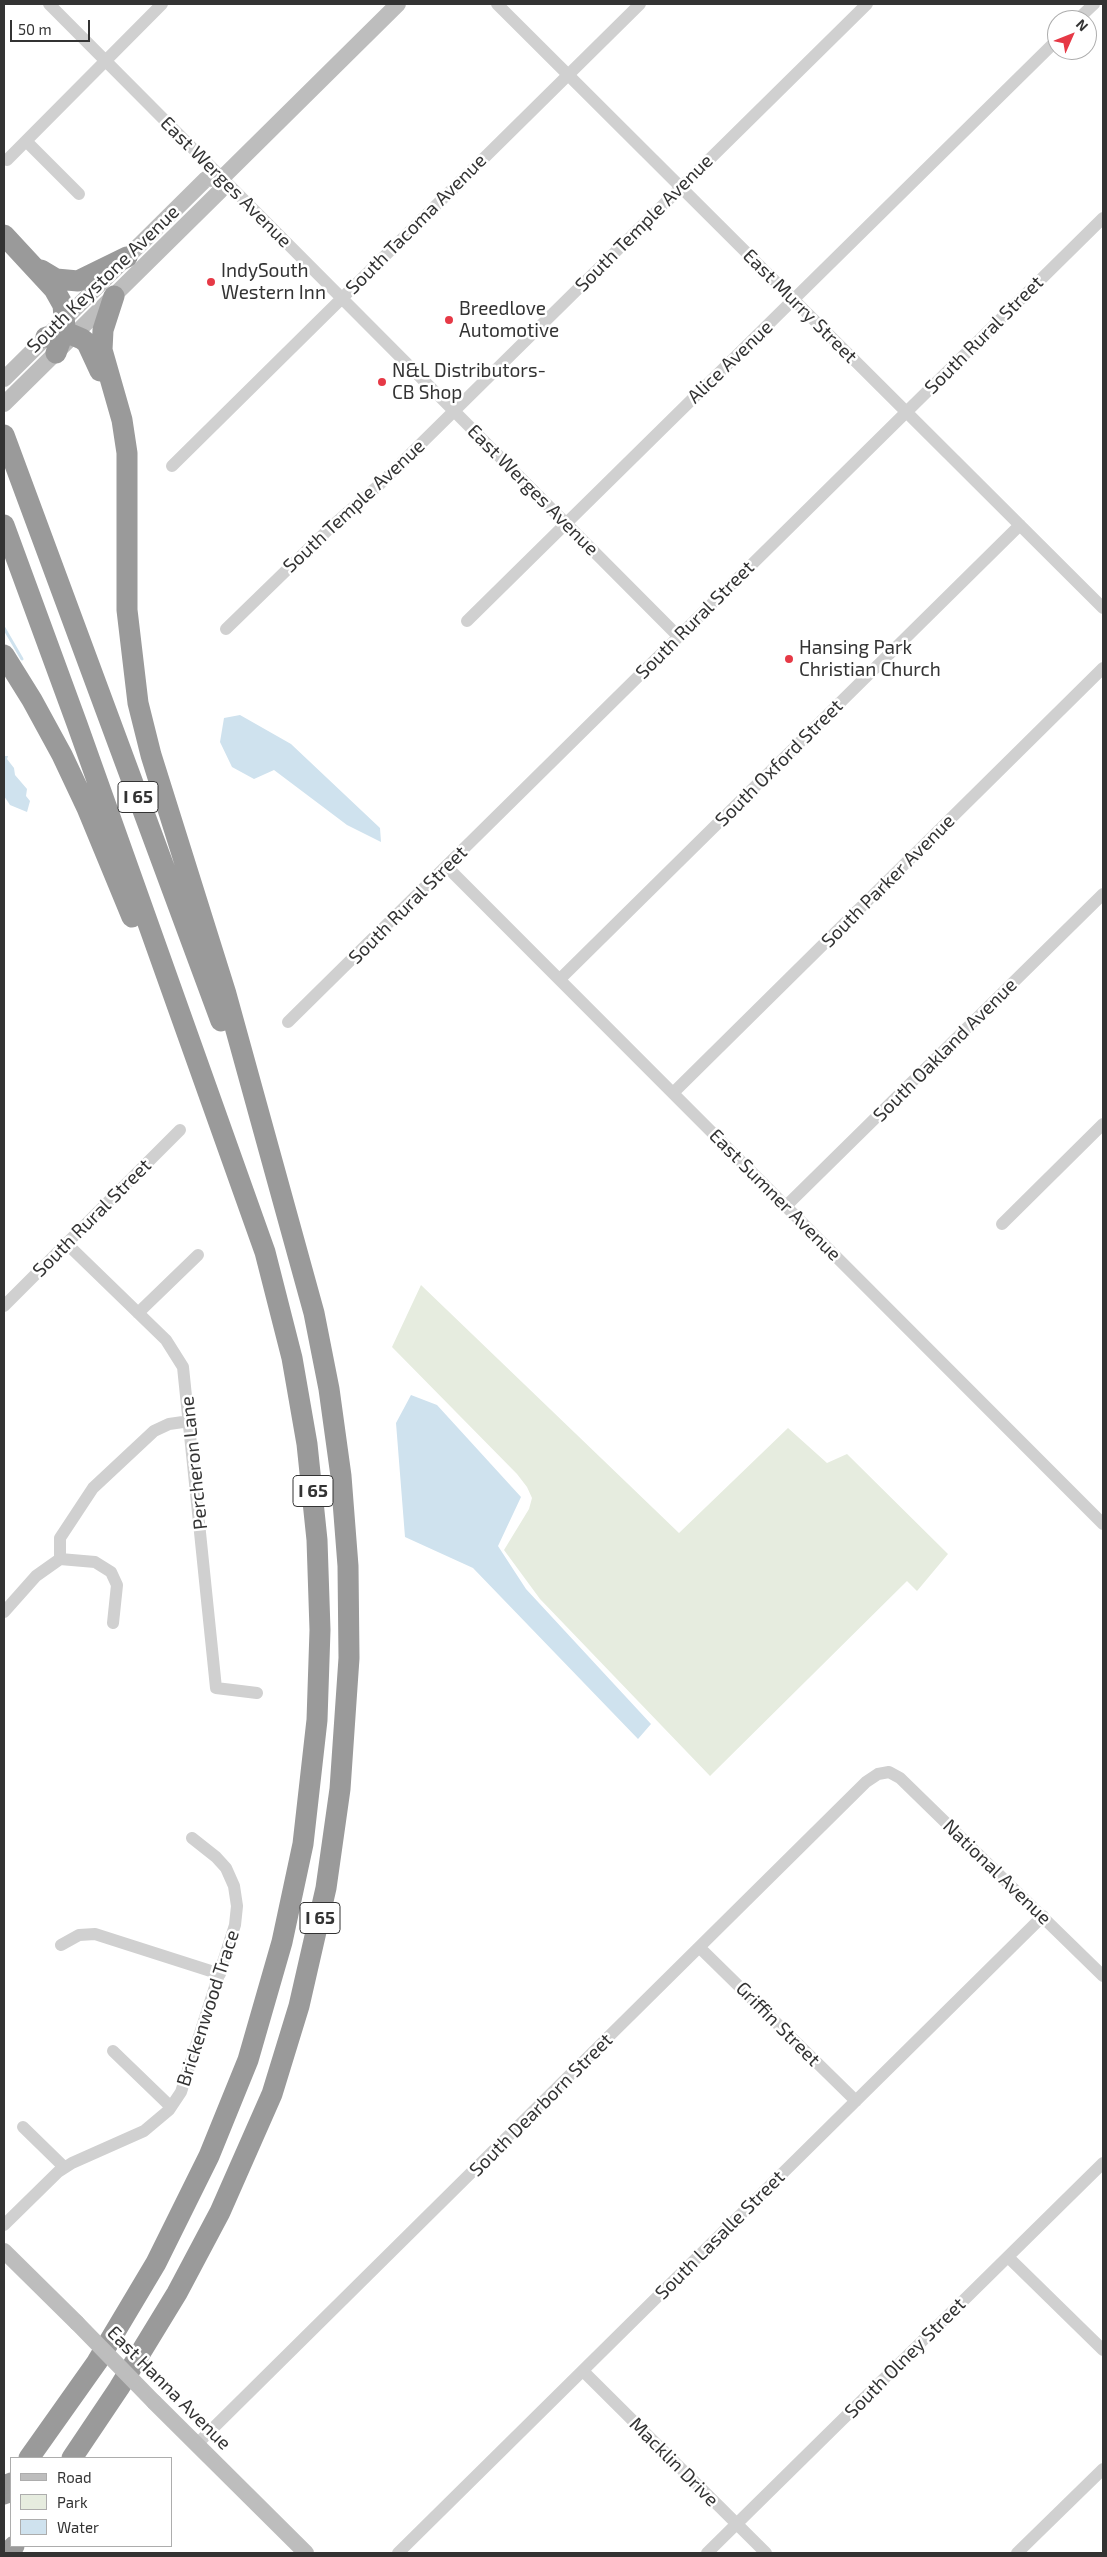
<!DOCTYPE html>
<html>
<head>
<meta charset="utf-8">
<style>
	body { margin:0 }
	#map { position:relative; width:1107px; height:2557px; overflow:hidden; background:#fff; font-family:"Exo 2",sans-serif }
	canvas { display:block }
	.frame { position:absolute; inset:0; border:5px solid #333; pointer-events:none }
	.legend { position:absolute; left:10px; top:2457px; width:162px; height:90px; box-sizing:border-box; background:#fff; border:1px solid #adadad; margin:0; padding:6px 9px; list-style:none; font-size:15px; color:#333 }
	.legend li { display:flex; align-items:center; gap:10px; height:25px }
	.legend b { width:25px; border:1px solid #adadad }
	.north { position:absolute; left:1047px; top:10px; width:50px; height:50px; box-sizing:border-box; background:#fff; border:1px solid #adadad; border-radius:50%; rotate:46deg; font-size:14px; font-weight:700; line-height:20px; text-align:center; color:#333 }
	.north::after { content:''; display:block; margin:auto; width:18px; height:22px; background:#e63946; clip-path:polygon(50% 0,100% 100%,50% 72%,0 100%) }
	.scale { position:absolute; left:10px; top:20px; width:80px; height:22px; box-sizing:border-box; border:2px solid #333; border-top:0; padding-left:6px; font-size:15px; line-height:18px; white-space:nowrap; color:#333; -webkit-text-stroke:4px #fff; paint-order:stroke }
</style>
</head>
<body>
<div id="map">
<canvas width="1107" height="2557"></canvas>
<div class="frame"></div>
<ul class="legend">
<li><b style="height:6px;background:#bdbdbd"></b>Road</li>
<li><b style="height:14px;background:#e6ecdf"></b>Park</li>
<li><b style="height:14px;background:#cfe2ee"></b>Water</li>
</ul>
<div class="north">N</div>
<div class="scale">50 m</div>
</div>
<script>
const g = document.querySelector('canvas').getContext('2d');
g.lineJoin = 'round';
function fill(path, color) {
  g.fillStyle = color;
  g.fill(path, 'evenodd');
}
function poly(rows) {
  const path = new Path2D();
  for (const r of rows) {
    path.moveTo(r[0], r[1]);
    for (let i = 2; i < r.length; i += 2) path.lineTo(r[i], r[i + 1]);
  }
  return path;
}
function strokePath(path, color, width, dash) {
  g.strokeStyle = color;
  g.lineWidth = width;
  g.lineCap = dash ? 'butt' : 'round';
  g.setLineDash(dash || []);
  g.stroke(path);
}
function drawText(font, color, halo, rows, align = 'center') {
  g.font = font + ' "Exo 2",sans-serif';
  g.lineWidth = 5;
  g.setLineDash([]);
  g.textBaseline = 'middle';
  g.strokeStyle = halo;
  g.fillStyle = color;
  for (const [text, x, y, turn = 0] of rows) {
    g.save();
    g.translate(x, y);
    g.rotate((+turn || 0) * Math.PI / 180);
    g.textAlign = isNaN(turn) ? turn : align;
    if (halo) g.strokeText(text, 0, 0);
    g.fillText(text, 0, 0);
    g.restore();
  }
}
fill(poly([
	[421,1285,679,1533,788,1428,827,1463,847,1454,948,1554,917,1591,907,1581,710,1776,540,1599,504,1550,529,1509,532,1498,527,1487,517,1474,392,1347]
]), '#e6ecdf');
fill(poly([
	[240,715,291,744,380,828,381,842,347,825,274,770,254,779,232,767,220,742,224,718],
	[4,756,8,756,7,759,14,768,15,775,27,789,26,796,30,801,27,812,10,805,4,796],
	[411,1395,437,1405,521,1497,498,1546,526,1589,651,1724,638,1739,473,1568,405,1537,396,1423]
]), '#cfe2ee');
strokePath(poly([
	[4,628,22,659]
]), '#cfe2ee', 3);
strokePath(poly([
	[49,4,678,636],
	[497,4,1103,608],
	[1077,20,1094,4],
	[27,142,79,194],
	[7,160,162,4],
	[172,466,640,4],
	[467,621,1057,40],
	[226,629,331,527,379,485,867,4],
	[447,867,1103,1524],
	[560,979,1020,525],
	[288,1022,1103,218],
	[673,1093,1103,668],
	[786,1206,1103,894],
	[1002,1224,1103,1124],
	[66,1243,166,1340,183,1367,216,1688,257,1693],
	[4,1306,180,1130],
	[138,1313,198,1255],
	[60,1559,95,1562,111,1572,117,1585,113,1623],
	[4,1612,36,1576,60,1559,60,1538,93,1488,154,1431,169,1424,190,1421],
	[61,1945,79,1935,95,1934,220,1974],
	[700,1948,856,2101],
	[113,2051,171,2107],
	[23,2127,64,2167],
	[4,2225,58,2172,72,2163,144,2131,169,2110,181,2092,235,1925,237,1906,234,1886,226,1868,216,1857,192,1838],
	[1008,2257,1103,2350],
	[583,2371,766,2553],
	[197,2444,866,1782,878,1774,889,1772,900,1778,1103,1976],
	[398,2553,1043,1916],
	[707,2553,1103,2163],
	[1017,2553,1103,2469]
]), '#d0d0d0', 12);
strokePath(poly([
	[4,379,206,179,222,178],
	[4,404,220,191,222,178,398,4],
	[4,2251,77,2323],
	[154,2402,306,2553]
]), '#bdbdbd', 16);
strokePath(poly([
	[4,235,54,289,63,305,65,328,56,353],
	[41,270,56,279,78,281,127,257],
	[46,337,68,333,82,339,87,343,100,371],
	[4,435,221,1021],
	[4,525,77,724,265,1252,292,1358,307,1444,317,1540,320,1630,317,1720,303,1844,282,1942,248,2060,209,2156,156,2263,97,2362,29,2458],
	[4,655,32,700,62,755,87,808,132,917],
	[72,2458,119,2388,177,2293,220,2212,272,2094,299,2006,326,1888,340,1789,349,1658,348,1566,341,1476,329,1389,314,1313,226,994,151,755,138,703,127,610,127,453,122,420,102,350,103,330,114,296],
	[4,2494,11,2483],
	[9,2553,14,2546]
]), '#9a9a9a', 21);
strokePath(poly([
	[77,2323,154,2402]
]), '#bdbdbd', 16);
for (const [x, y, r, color] of [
	[211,282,5,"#e63946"],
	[449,320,5,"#e63946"],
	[382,382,5,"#e63946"],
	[789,659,5,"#e63946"]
]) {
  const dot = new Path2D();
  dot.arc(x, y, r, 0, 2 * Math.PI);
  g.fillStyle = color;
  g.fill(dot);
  strokePath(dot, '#fff', 2);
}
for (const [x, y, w] of [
	[138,797,40],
	[313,1491,40],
	[320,1918,40]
]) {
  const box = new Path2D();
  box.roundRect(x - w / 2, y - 15.5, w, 31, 4);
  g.fillStyle = '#fff';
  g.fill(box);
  strokePath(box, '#333', 1);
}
drawText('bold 18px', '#333', null, [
	["I 65",138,797],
	["I 65",313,1491],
	["I 65",320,1918]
]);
drawText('19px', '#333', '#fff', [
	["East Werges Avenue",226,182,45],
	["South Temple Avenue",644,223,-45],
	["South Tacoma Avenue",416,224,-45],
	["South Keystone Avenue",103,279,-44],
	["East Murry Street",800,306,45],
	["South Rural Street",984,335,-45],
	["Alice Avenue",730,362,-44],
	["East Werges Avenue",533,490,45],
	["South Temple Avenue",354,506,-43],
	["South Rural Street",695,620,-45],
	["South Oxford Street",779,763,-45],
	["South Parker Avenue",888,881,-45],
	["South Rural Street",408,905,-45],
	["South Oakland Avenue",945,1050,-45],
	["East Sumner Avenue",775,1195,45],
	["South Rural Street",92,1218,-45],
	["Percheron Lane",194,1463,-96],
	["National Avenue",997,1872,44],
	["Brickenwood Trace",208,2008,-72],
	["Griffin Street",778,2024,45],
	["South Dearborn Street",541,2105,-45],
	["South Lasalle Street",720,2235,-45],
	["South Olney Street",905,2358,-45],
	["East Hanna Avenue",169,2388,45],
	["Macklin Drive",674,2462,45]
]);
drawText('19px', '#333', '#fff', [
	["IndySouth",221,271],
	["Western Inn",221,293],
	["Breedlove",459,309],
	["Automotive",459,331],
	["N&L Distributors-",392,371],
	["CB Shop",392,393],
	["Hansing Park",799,648],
	["Christian Church",799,670]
], 'left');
</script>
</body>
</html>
